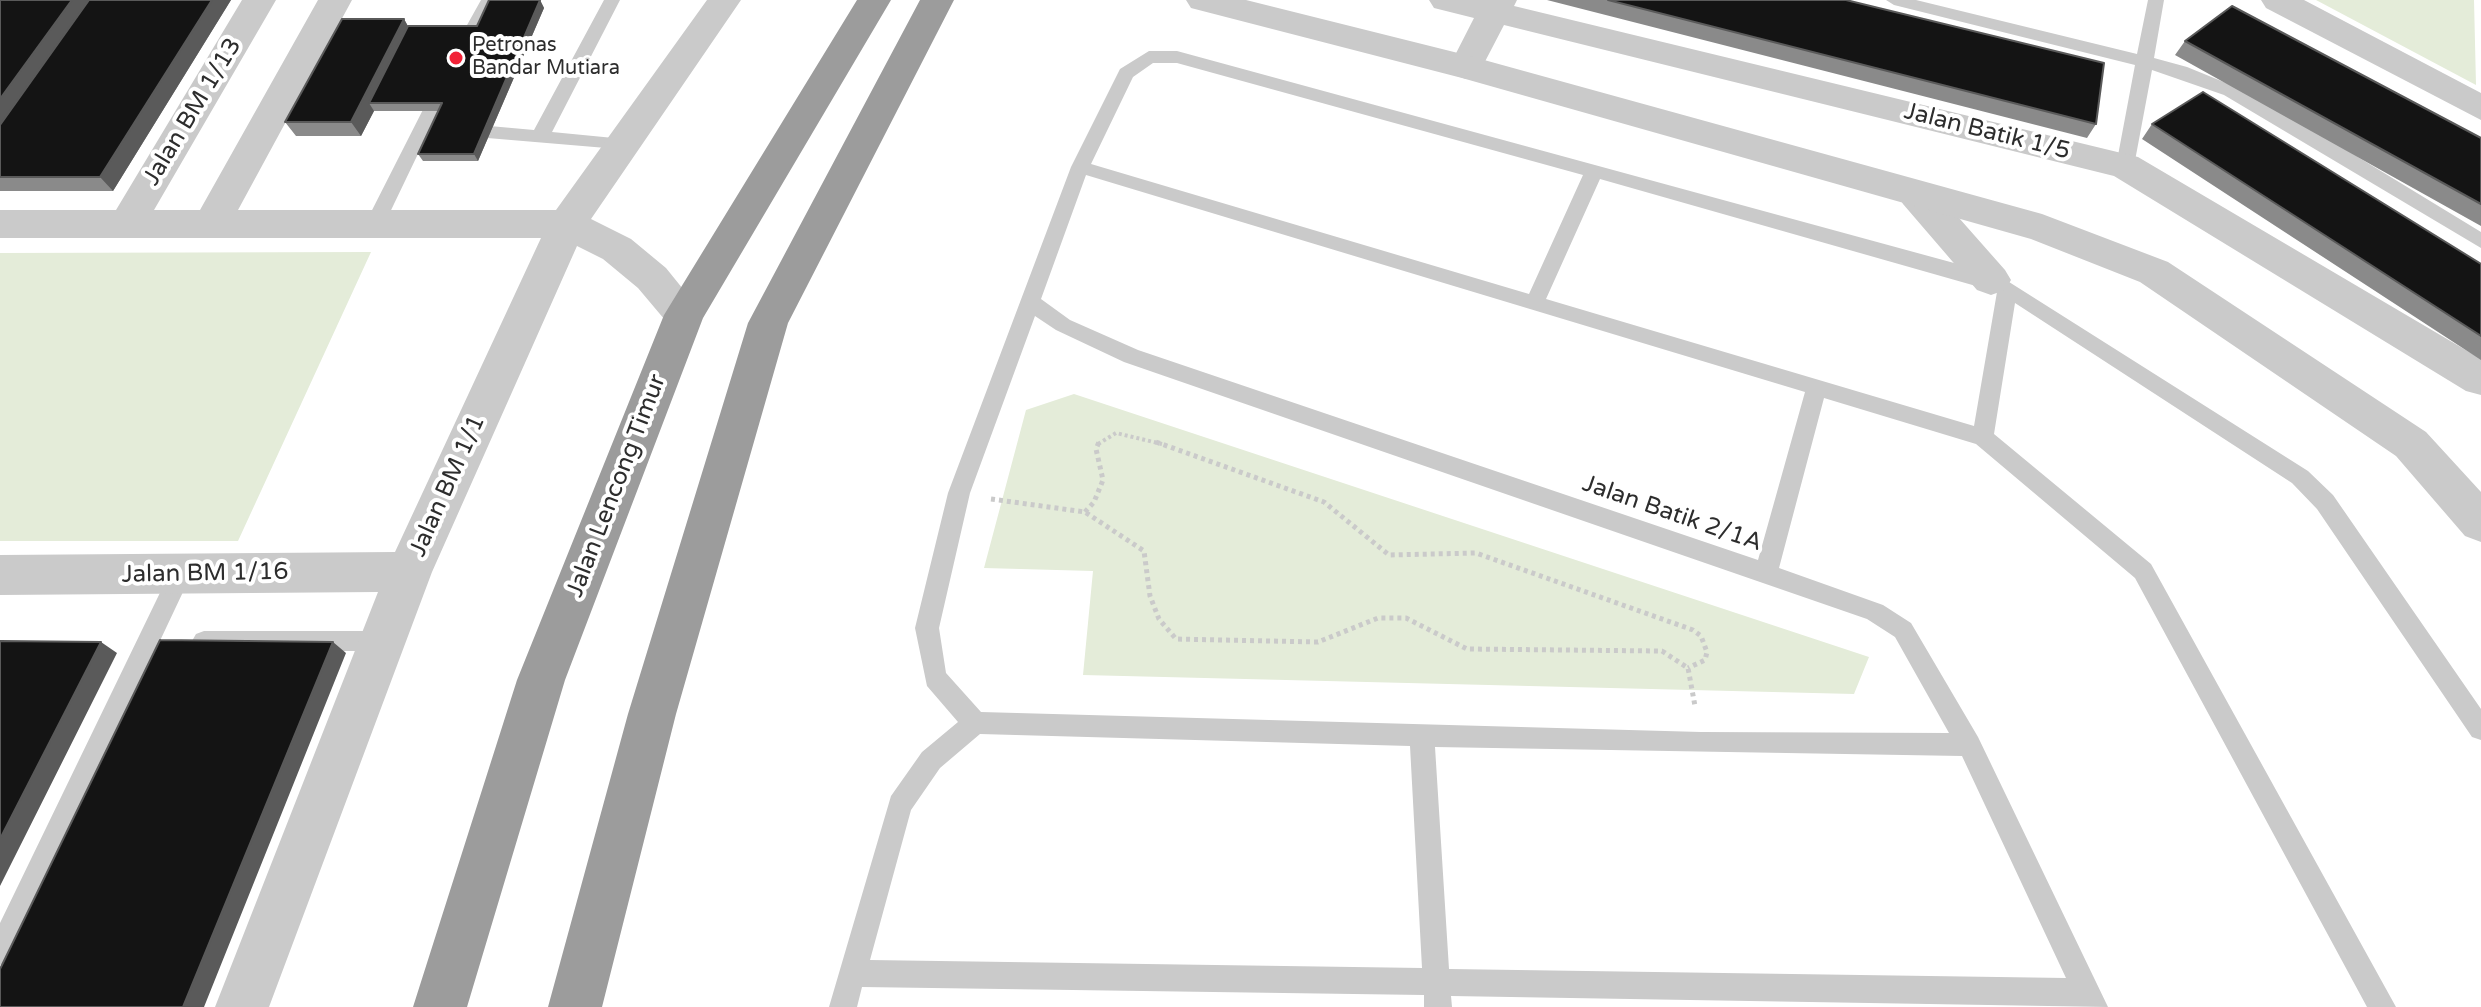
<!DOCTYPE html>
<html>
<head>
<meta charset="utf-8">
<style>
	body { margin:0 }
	canvas { display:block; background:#fff }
</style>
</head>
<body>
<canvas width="2481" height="1007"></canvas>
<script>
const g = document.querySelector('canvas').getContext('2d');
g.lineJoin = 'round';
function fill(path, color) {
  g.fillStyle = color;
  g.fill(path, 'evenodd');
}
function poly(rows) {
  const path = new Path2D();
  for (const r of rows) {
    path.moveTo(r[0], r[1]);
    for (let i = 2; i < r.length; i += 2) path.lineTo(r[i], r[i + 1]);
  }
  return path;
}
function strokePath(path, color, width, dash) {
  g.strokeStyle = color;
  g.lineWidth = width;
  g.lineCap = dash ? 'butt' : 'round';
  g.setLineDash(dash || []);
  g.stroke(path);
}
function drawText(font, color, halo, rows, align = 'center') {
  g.font = font + ' "Varela Round",sans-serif';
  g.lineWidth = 8;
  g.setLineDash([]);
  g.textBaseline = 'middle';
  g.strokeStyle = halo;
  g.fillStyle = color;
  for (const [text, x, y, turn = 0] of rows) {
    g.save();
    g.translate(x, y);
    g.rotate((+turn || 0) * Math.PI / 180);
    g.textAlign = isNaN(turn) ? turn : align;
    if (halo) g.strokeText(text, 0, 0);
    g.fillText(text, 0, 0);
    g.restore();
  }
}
fill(poly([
	[2316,0,2474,0,2476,85],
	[371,252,238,541,0,541,0,253],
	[1074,394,1869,657,1854,694,1083,675,1093,571,984,568,1026,410]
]), '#e4ecd9');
strokePath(poly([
	[1098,444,1116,433,1162,444]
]), '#cacaca', 4, [3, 3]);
strokePath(poly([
	[1156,442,1324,502,1389,555,1476,553,1693,630,1701,636,1707,652,1705,660,1688,668],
	[991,499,1085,512,1144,551,1150,596,1159,619,1176,639,1318,642,1378,618,1406,618,1467,649,1662,651,1688,668,1695,706],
	[1085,512,1094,502,1103,480,1096,449,1099,442]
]), '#cacaca', 5, [4, 4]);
fill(poly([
	[481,0,497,0,467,56,455,56,452,52,481,0],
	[604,0,620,0,552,132,624,139,633,145,630,150,428,133,382,229,368,229,365,224,437,82,449,82,452,86,434,121,534,130,604,0],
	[1886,0,1916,0,2137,54,2148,0,2164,0,2154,58,2187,67,2236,87,2302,123,2481,232,2481,248,2224,95,2152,70,2134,166,2125,173,2118,171,2116,166,2135,65,1894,5,1886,0],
	[1149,51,1177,51,1998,275,2308,471,2333,495,2481,709,2481,740,2472,737,2317,509,2292,483,2015,303,1994,434,2151,564,2396,1007,2367,1007,2135,578,1976,444,1824,398,1779,568,1883,605,1911,623,1978,737,2108,1007,1451,996,1452,1007,1424,1007,1424,995,862,987,857,1007,829,1007,891,796,922,752,958,722,927,686,915,628,948,493,1071,167,1120,69,1149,51],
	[1153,63,1177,63,1583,175,1529,294,1091,164,1133,77,1153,63],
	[1086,175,1805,392,1758,560,1138,350,1070,320,1041,299,1086,175],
	[1600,179,1997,292,1974,426,1546,299,1600,179],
	[1035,316,1056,330,1124,362,1867,619,1895,637,1949,733,1701,732,981,712,946,673,939,628,970,493,1035,316],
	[980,734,1410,746,1422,968,870,960,911,810,940,768,980,734],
	[1435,747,1962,756,2066,978,1449,969,1435,747],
	[180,565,188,568,191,575,9,961,0,965,0,923,172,568,180,565],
	[204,631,383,631,391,634,395,641,391,648,383,651,204,651,196,648,192,641,196,634,204,631]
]), '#cacaca');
fill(poly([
	[242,0,276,0,154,210,200,210,318,0,352,0,238,210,556,210,707,0,741,0,591,219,631,239,666,268,704,315,698,326,684,330,670,326,638,288,603,259,577,246,432,572,269,1007,215,1007,378,592,0,595,0,555,395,552,541,238,0,238,0,210,116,210,242,0],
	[1429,0,1517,0,1514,6,2138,157,2481,359,2481,395,2466,391,2114,176,1504,25,1478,75,1466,79,1454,75,1449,67,1474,18,1434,8,1429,0],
	[2261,0,2304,0,2481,93,2481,120,2266,8,2261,0],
	[1916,181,1929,184,2005,270,2011,280,2005,290,1991,295,1977,290,1903,204,1897,194,1903,184,1916,181]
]), '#cacaca');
fill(poly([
	[1186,0,1246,0,1466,55,2042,214,2168,262,2426,432,2481,492,2481,542,2465,536,2396,456,2140,282,2031,239,1462,78,1191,8,1186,0]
]), '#cacaca');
fill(poly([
	[857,0,891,0,703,318,565,680,467,1007,413,1007,517,680,664,315,857,0],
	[920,0,954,0,788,323,676,714,602,1007,548,1007,628,714,748,323,920,0]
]), '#9c9c9c');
fill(poly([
	[0,0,231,0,113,191,0,191],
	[540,0,544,8,478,161,423,161,418,154,438,111,374,111,361,136,296,136,285,122,404,19,408,26,477,26],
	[1547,0,1846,0,2096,124,2087,138],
	[2185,41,2481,138,2481,226,2175,55],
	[2152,124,2481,264,2481,360,2142,139]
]), '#8a8a8a');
fill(poly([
	[72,0,95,0,0,133,0,99],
	[212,0,231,0,113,191,100,177],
	[540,0,544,8,478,161,474,154],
	[404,19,412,34,369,103,374,111,361,136,351,122],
	[101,642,117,653,0,886,0,839],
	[333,642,346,653,204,1007,183,1007]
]), '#5a5a5a');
const building = poly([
	[0,0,72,0,0,99,0,0],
	[89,0,212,0,100,177,0,177,0,125,89,0],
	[489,0,540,0,474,154,418,154,442,103,369,103,408,26,477,26,489,0],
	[1608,0,1846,0,2104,63,2096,124,1608,0],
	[2232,6,2481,138,2481,204,2185,41,2232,6],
	[342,19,404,19,351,122,285,122,342,19],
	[2203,92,2481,264,2481,336,2152,124,2203,92],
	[160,640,333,642,183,1007,0,1007,0,969,160,640],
	[0,641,101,642,0,839,0,641]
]);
fill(building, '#141414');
strokePath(building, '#5a5a5a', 2);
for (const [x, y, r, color] of [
	[456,58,8,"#f12237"]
]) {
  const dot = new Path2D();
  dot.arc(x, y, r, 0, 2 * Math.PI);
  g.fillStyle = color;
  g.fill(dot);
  strokePath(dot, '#fff', 3);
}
drawText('20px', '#2d2d2d', '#fff', [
	["Petronas",472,46],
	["Bandar Mutiara",472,69]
], 'left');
drawText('24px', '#2d2d2d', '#fff', [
	["Jalan BM 1/13",193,112,-59],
	["Jalan Batik 1/5",1987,132,14],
	["Jalan BM 1/1",448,486,-66],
	["Jalan Lencong Timur",617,486,-69],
	["Jalan Batik 2/1A",1672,514,19],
	["Jalan BM 1/16",205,574,-1]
]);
</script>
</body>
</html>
